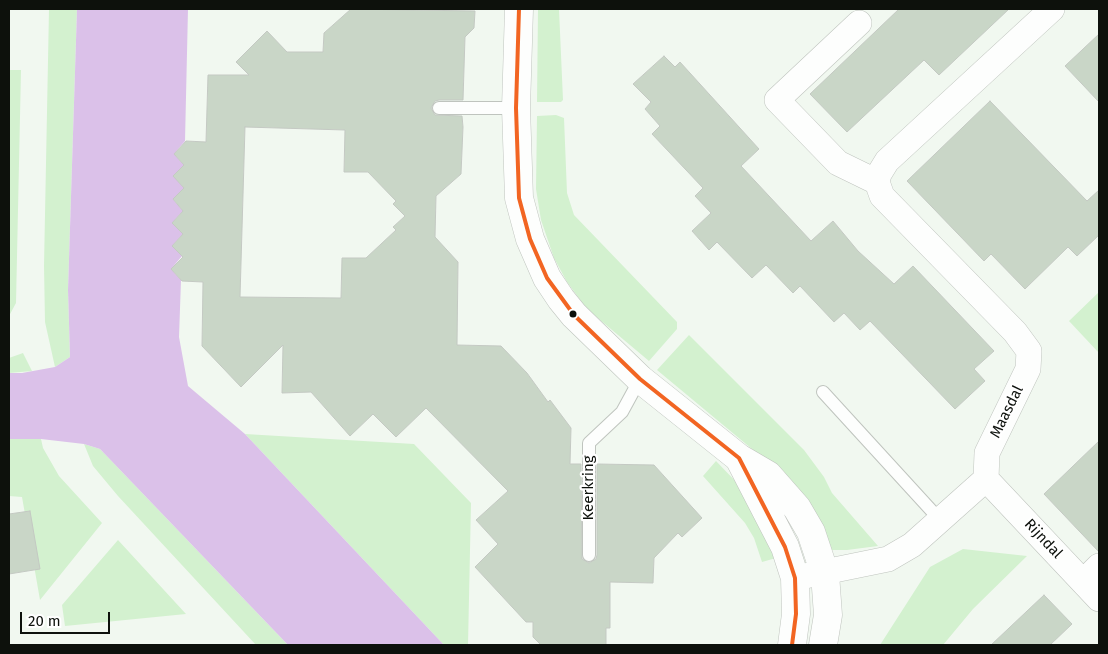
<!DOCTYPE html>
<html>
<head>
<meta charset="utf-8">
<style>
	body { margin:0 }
	#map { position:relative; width:1108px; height:654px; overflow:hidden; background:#f1f8f0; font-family:"Fira Sans",sans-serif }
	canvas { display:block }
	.frame { position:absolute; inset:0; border:10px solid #0d110c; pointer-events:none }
	.scale { position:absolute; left:20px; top:612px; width:90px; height:22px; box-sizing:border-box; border:2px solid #0d110c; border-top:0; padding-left:6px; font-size:15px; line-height:18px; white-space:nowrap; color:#0d110c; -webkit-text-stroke:4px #fff; paint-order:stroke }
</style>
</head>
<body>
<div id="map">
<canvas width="1108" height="654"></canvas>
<div class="frame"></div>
<div class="scale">20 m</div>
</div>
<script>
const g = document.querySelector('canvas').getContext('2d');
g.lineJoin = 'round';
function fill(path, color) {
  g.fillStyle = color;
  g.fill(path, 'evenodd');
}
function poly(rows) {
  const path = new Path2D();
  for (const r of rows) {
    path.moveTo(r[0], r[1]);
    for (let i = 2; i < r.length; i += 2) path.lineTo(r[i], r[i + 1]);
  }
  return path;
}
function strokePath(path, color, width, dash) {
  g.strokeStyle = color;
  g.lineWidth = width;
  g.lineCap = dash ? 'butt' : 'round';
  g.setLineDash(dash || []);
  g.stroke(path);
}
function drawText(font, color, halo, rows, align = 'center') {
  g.font = font + ' "Fira Sans",sans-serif';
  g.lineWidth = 4.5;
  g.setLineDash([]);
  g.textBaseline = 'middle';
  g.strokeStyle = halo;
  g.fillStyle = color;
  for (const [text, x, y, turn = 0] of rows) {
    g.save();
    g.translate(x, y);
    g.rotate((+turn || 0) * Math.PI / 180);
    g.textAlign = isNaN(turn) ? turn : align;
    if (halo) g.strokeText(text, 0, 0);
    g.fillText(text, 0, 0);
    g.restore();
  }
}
fill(poly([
	[49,9,77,9,68,290,70,357,55,367,45,322,44,266],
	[538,9,559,9,563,100,561,102,537,102],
	[9,70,21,70,16,303,9,316],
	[556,115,564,118,567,193,574,215,677,322,677,329,649,361,587,309,567,282,554,258,541,220,536,189,537,116],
	[1099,292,1099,353,1069,321],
	[689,335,804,450,824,477,832,493,878,546,847,550,830,550,780,476,752,449,657,370],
	[23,353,32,371,9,373,9,358],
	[245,434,414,444,471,503,468,645,444,645],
	[9,439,41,439,43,448,59,476,102,523,40,600,22,497,9,496],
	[84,444,100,449,288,645,256,645,118,496,93,466],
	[716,461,742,488,776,558,762,562,754,538,745,523,703,476],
	[118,540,186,614,65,626,62,605],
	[963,549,1027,556,973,609,943,645,880,645,930,567]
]), '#d3f1cf');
fill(poly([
	[77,9,188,9,185,141,174,154,184,165,174,176,184,188,173,199,183,211,172,223,183,234,172,246,182,256,171,269,181,280,179,337,188,386,245,434,444,645,288,645,100,449,84,444,41,439,9,439,9,373,22,373,55,367,70,357,68,290]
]), '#dbc1e9');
const building = poly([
	[351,9,475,11,474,28,465,37,463,100,439,100,435,101,431,108,435,115,462,116,463,127,461,174,436,196,435,237,458,262,457,345,501,346,527,373,548,402,550,400,571,428,570,464,581,464,582,559,589,563,596,559,597,555,597,464,654,465,702,518,682,537,678,533,654,558,653,583,610,582,610,628,606,628,606,645,541,645,533,637,533,622,526,622,475,567,498,544,476,520,508,491,426,408,396,437,373,414,350,436,311,392,282,393,283,345,241,387,202,346,203,282,182,281,171,269,183,257,172,246,183,234,172,223,183,211,173,199,184,188,173,176,184,165,174,154,186,141,206,142,208,75,249,75,236,62,267,31,287,52,323,52,324,33,351,9],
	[245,127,345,130,344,172,368,172,396,201,393,204,405,216,393,227,396,230,366,258,342,258,341,298,240,297,245,127],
	[899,9,1009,9,939,75,924,60,847,132,810,94,899,9],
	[1099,34,1099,102,1065,66,1099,34],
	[664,56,675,67,680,62,759,149,741,166,811,241,833,221,858,251,894,284,913,266,994,351,974,369,985,381,955,409,870,321,860,330,844,313,834,322,800,286,793,293,766,265,752,278,717,242,709,250,692,231,711,213,695,196,703,188,652,134,660,126,645,109,651,102,633,84,664,56],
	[990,101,1087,201,1099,190,1099,235,1077,256,1068,247,1025,289,991,254,984,261,907,181,990,101],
	[1099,441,1099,552,1044,494,1099,441],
	[30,511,40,569,9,574,9,514,30,511],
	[1044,595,1072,624,1050,645,991,645,1044,595]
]);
fill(building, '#c9d6c7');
strokePath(building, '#c4c9c3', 1);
const service = poly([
	[439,108,516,108],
	[823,392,941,521],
	[589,555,589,443,622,412,640,379]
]);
const minor = poly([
	[859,23,777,100,838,163,877,182],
	[986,479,1099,599],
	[795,578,888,559,912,545,986,479,987,453,1028,369,1029,351,1015,332,882,196,877,182,879,174,887,161,1052,9],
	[1083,582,1099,566]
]);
const tertiary = poly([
	[519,9,516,108,519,198,530,239,547,278,561,299,574,315,640,379,739,458,768,475,797,508,811,532,825,574,828,615,823,645],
	[739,458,785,547,795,578,796,614,792,645]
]);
strokePath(service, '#bfc4be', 14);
strokePath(minor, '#bfc4be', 26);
strokePath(tertiary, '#bfc4be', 29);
strokePath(service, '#fdfefd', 12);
strokePath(minor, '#fdfefd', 25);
strokePath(tertiary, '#fdfefd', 28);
strokePath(poly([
	[519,9,516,108,519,198,530,239,547,278,574,315,640,379,739,458,785,547,795,578,796,614,792,645]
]), '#f26522', 4);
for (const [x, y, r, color] of [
	[573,314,4.5,"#0d110c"]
]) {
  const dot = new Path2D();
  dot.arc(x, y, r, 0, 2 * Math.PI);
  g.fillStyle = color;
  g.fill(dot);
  strokePath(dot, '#fff', 2);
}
drawText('15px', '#0d110c', '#fff', [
	["Maasdal",1007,412,-64],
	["Keerkring",589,488,-90],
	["Rijndal",1043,539,47]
]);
</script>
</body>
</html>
